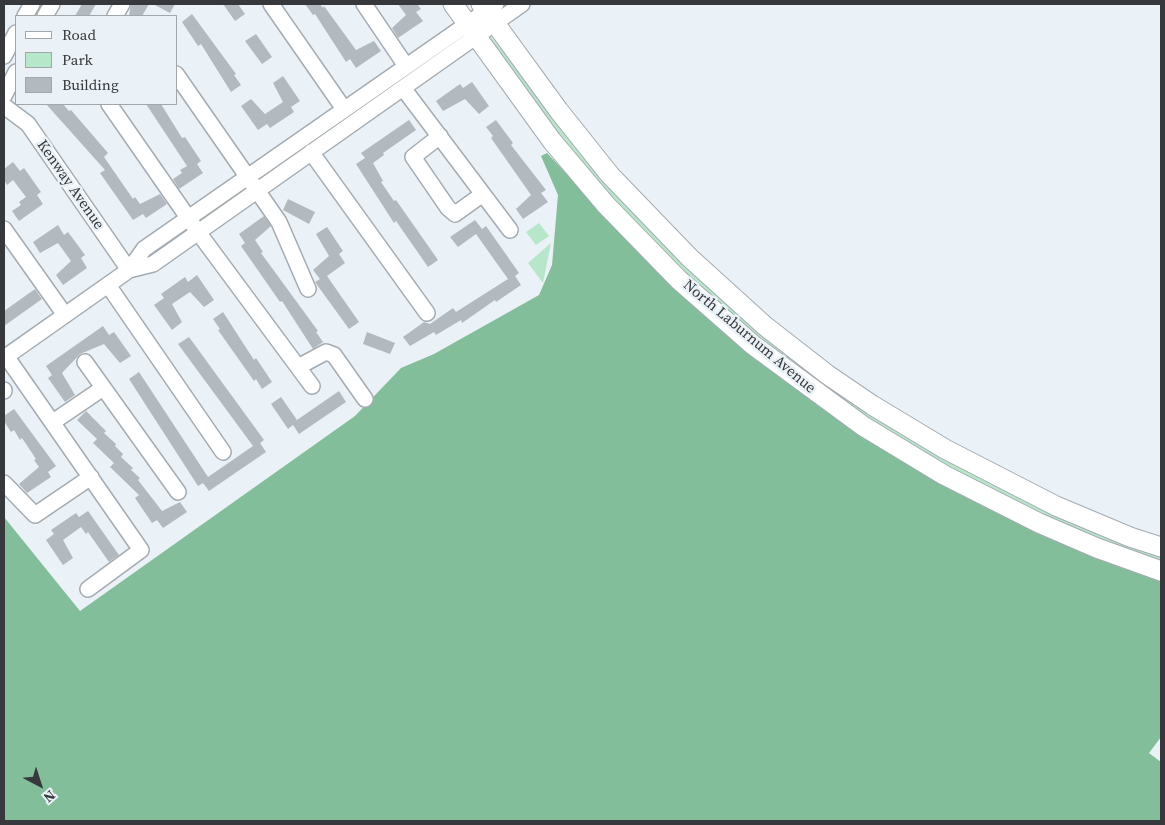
<!DOCTYPE html>
<html>
<head>
<meta charset="utf-8">
<style>
	body { margin:0 }
	#map { position:relative; width:1165px; height:825px; overflow:hidden; background:#eaf1f7; font-family:"Source Serif 4",serif }
	canvas { display:block }
	.frame { position:absolute; inset:0; border:5px solid #36383b; pointer-events:none }
	.legend { position:absolute; left:15px; top:15px; width:162px; height:90px; box-sizing:border-box; background:#eaf1f7; border:1px solid #a2a7ac; margin:0; padding:6px 9px; list-style:none; font-size:15px; color:#36383b }
	.legend li { display:flex; align-items:center; gap:10px; height:25px }
	.legend b { width:25px; border:1px solid #a2a7ac }
	.north { position:absolute; left:15px; top:760px; width:50px; height:50px; -webkit-text-stroke:4px #eaf1f7; paint-order:stroke; rotate:140deg; font-size:14px; font-weight:700; line-height:20px; text-align:center; color:#36383b }
	.north::after { content:''; display:block; margin:auto; width:18px; height:22px; background:#36383b; clip-path:polygon(50% 0,100% 100%,50% 72%,0 100%) }
</style>
</head>
<body>
<div id="map">
<canvas width="1165" height="825"></canvas>
<div class="frame"></div>
<ul class="legend">
<li><b style="height:6px;background:#fff"></b>Road</li>
<li><b style="height:14px;background:#b6e7c8"></b>Park</li>
<li><b style="height:14px;background:#b2b9bf"></b>Building</li>
</ul>
<div class="north">N</div>
</div>
<script>
const g = document.querySelector('canvas').getContext('2d');
g.lineJoin = 'round';
function fill(path, color) {
  g.fillStyle = color;
  g.fill(path, 'evenodd');
}
function poly(rows) {
  const path = new Path2D();
  for (const r of rows) {
    path.moveTo(r[0], r[1]);
    for (let i = 2; i < r.length; i += 2) path.lineTo(r[i], r[i + 1]);
  }
  return path;
}
function strokePath(path, color, width, dash) {
  g.strokeStyle = color;
  g.lineWidth = width;
  g.lineCap = dash ? 'butt' : 'round';
  g.setLineDash(dash || []);
  g.stroke(path);
}
function drawText(font, color, halo, rows, align = 'center') {
  g.font = font + ' "Source Serif 4",serif';
  g.lineWidth = 5;
  g.setLineDash([]);
  g.textBaseline = 'middle';
  g.strokeStyle = halo;
  g.fillStyle = color;
  for (const [text, x, y, turn = 0] of rows) {
    g.save();
    g.translate(x, y);
    g.rotate((+turn || 0) * Math.PI / 180);
    g.textAlign = isNaN(turn) ? turn : align;
    if (halo) g.strokeText(text, 0, 0);
    g.fillText(text, 0, 0);
    g.restore();
  }
}
fill(poly([
	[491,37,600,170,854,399,1161,553,1161,565,1010,503,879,430,712,302,599,187,540,112,489,39],
	[539,223,549,236,536,245,526,232],
	[551,243,543,283,528,263]
]), '#b6e7c8');
fill(poly([
	[547,153,612,222,861,435,1161,578,1161,737,1149,753,1161,762,1161,821,4,821,4,517,80,611,355,416,401,368,434,354,539,295,552,265,558,195,541,156]
]), '#83be9a');
fill(poly([
	[82,4,96,4,89,16,75,16],
	[131,4,149,4,142,16,129,16],
	[153,4,175,4,170,13],
	[223,4,238,4,245,14,235,21],
	[305,4,320,4,323,8,324,6,356,50,374,41,381,51,356,68,350,59,346,62,315,14,313,15],
	[398,4,417,4,421,9,416,12,423,21,398,38,392,28,406,15],
	[192,14,236,74,234,75,241,85,231,92,201,44,198,46,182,22],
	[256,34,272,57,262,64,245,41],
	[283,76,300,101,291,107,294,112,270,128,267,124,258,130,241,106,251,99,265,114,283,102,273,83],
	[472,82,489,106,479,114,465,99,443,111,436,101,460,84,463,88],
	[46,104,63,104,69,111,71,110,108,153,104,157,133,199,135,197,140,204,160,194,167,204,146,218,143,214,133,220,100,173,105,170],
	[146,104,161,104,182,138,185,137,201,161,197,164,203,173,179,189,173,179,182,173,180,170,187,166],
	[409,120,416,130,383,153,384,155,373,163,383,181,381,182,394,201,396,200,438,260,428,267,396,221,394,223,356,164,365,158,361,153],
	[496,120,513,143,511,145,546,190,541,193,548,202,523,219,516,209,531,195,491,138,493,136,486,127],
	[13,162,20,171,24,168,41,192,37,195,43,204,19,221,12,211,21,205,19,202,26,197,13,180,7,185,4,180,4,169],
	[288,199,315,212,309,224,283,210],
	[264,216,271,226,255,240,263,252,261,253,318,331,316,332,323,342,313,349,282,301,280,302,241,246,245,243,239,234],
	[475,220,482,229,486,226,512,263,519,273,515,276,521,285,496,302,495,300,462,323,461,320,436,335,434,332,410,346,403,337,424,322,430,324,453,308,456,312,508,279,476,234,458,247,450,237],
	[58,225,64,235,68,232,85,255,81,258,87,268,63,285,56,275,71,261,58,243,40,253,33,242],
	[327,227,343,251,339,254,345,263,327,276,359,322,349,329,315,282,320,279,313,270,329,256,316,234],
	[197,275,214,300,204,307,190,292,172,304,182,322,172,330,154,305,164,298,161,294,185,277,188,282],
	[35,289,42,299,4,326,4,311],
	[223,312,254,360,256,358,272,382,262,389,256,379,254,381,218,330,220,329,213,319],
	[103,326,109,335,114,332,131,356,120,363,104,344,80,354,62,373,75,395,65,402,48,378,52,375,46,366],
	[367,332,395,343,390,354,363,344],
	[189,337,264,440,260,443,266,452,209,491,203,483,198,486,129,379,139,372,208,477,253,446,178,344],
	[339,391,346,402,299,434,293,425,288,429,271,404,281,397,297,420],
	[14,409,56,466,48,472,51,477,27,493,19,484,39,467,34,460,36,459,22,438,20,440,14,430,11,432,4,421,4,416],
	[86,411,106,431,104,433,116,444,115,446,123,454,121,457,133,468,131,470,140,478,138,480,162,511,180,502,187,512,163,528,157,520,152,523,135,498,139,495,110,467,114,463,93,443,97,439,77,420],
	[88,511,119,555,109,562,88,532,86,534,81,527,63,540,73,558,63,565,46,540,54,534,51,530,76,513,79,517]
]), '#b2b9bf');
const minor = poly([
	[271,4,344,109],
	[364,4,406,66],
	[25,16,32,4],
	[45,16,52,4],
	[115,16,122,4],
	[4,56,16,33],
	[176,74,279,222,308,289],
	[403,88,510,230],
	[4,96,16,72],
	[109,104,198,232,312,386],
	[4,106,28,124,129,270],
	[440,136,413,157,448,208,455,214,483,194],
	[311,152,427,313],
	[4,229,65,315],
	[129,270,144,249,496,4],
	[108,285,223,452],
	[6,356,141,550,88,589],
	[4,358,129,270,153,264,522,4],
	[85,362,178,492],
	[298,367,326,352,334,355,365,399],
	[4,390,4,391],
	[53,422,103,388],
	[4,483,35,515,91,477]
]);
const major = poly([
	[453,4,552,141,606,205,679,280,753,345,863,426,944,475,1039,523,1097,548,1161,571],
	[481,4,559,111,610,175,690,258,765,326,828,375,872,405,945,449,1056,506,1130,537,1161,547]
]);
strokePath(minor, '#a4abb1', 18);
strokePath(major, '#a4abb1', 21);
strokePath(minor, '#fff', 15);
strokePath(major, '#fff', 19);
drawText('15px', '#36383b', '#eaf1f7', [
	["Kenway Avenue",70,185,55],
	["North Laburnum Avenue",749,337,40]
]);
</script>
</body>
</html>
